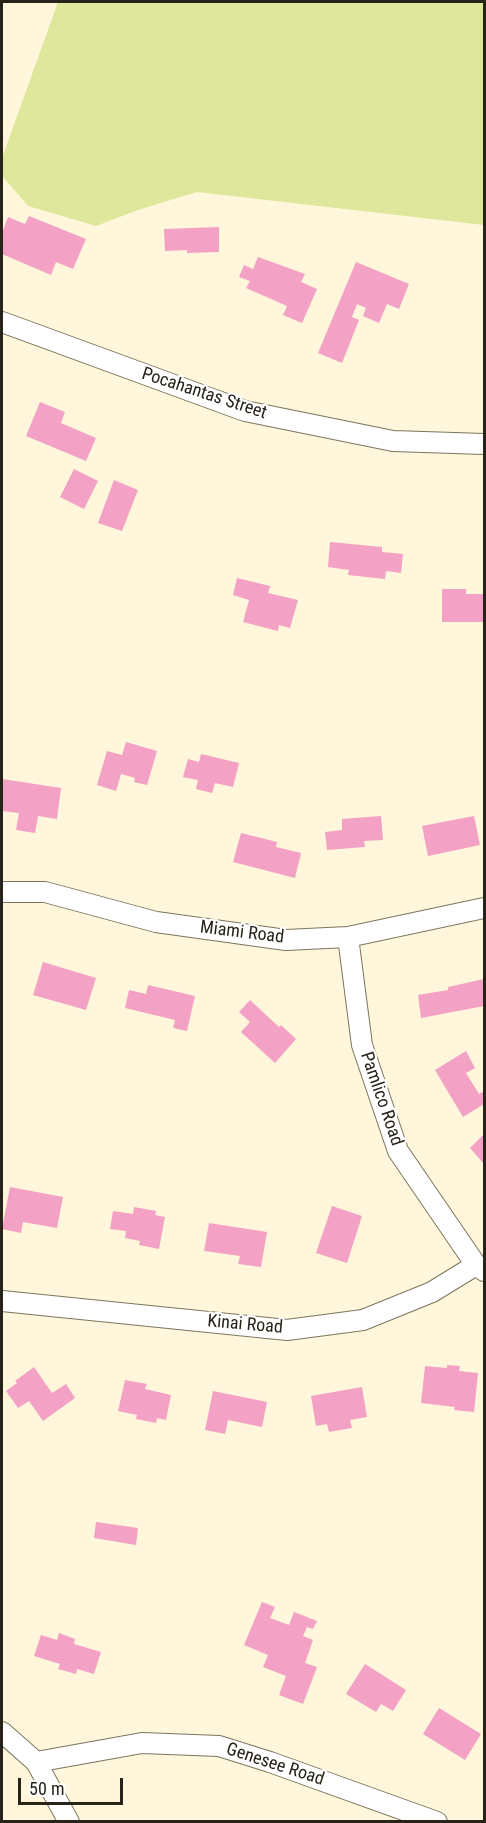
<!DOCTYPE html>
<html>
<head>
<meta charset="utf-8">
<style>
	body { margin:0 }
	#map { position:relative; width:486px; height:1823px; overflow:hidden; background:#fff6db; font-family:"Roboto Condensed",sans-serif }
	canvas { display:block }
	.frame { position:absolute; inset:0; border:3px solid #272319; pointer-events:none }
	.scale { position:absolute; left:18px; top:1778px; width:105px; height:27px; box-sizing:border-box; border:3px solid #272319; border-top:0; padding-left:8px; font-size:18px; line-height:21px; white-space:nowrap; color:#272319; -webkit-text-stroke:4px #fff; paint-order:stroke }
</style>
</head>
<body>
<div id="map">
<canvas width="486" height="1823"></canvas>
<div class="frame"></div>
<div class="scale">50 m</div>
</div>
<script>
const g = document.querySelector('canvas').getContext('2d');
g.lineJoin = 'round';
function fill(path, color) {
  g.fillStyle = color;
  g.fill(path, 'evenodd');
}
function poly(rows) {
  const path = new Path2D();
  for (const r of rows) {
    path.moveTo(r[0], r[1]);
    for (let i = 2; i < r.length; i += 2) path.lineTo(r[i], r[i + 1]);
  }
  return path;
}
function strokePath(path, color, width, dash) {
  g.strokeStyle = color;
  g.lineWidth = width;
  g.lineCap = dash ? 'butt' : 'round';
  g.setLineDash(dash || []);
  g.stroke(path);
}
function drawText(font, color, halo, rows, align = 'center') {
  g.font = font + ' "Roboto Condensed",sans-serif';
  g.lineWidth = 4.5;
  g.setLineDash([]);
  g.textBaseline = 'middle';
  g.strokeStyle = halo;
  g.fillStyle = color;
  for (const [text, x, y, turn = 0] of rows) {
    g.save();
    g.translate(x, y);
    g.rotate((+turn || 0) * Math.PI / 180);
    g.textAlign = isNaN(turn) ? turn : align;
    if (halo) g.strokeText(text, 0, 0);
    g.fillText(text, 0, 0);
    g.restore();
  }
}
fill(poly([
	[58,2,484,2,484,225,197,192,138,210,96,226,28,206,2,176,2,158]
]), '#dfe79c');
fill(poly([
	[29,216,86,239,73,269,56,262,51,275,2,254,2,233,8,217,25,224],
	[219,227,219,252,187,253,187,250,165,251,164,229],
	[258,257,305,274,301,282,317,289,302,323,283,315,287,306,246,288,250,281,239,277,244,265,253,269],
	[356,262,409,284,399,309,387,304,379,323,363,316,366,308,357,304,352,317,359,320,342,363,318,353],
	[40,402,65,412,61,423,96,438,86,461,26,436],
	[74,469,98,481,84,509,60,497],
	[114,480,138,490,122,531,98,523],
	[330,542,382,547,382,552,403,554,401,573,386,571,385,579,348,575,349,570,328,567],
	[237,578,270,586,268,593,298,600,290,628,279,625,278,631,243,622,249,600,233,595],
	[442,589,466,589,466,594,484,594,484,622,442,622],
	[126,742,157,751,147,785,134,782,135,778,121,774,116,791,97,785,107,751,122,755],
	[201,754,239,763,233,787,215,783,212,793,196,789,198,780,183,777,188,759,199,762],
	[2,779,61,788,57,819,38,816,35,833,16,830,19,813,2,811],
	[381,816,383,840,364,841,365,847,327,850,325,832,342,830,342,819],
	[474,816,480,845,428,856,422,826],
	[241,833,277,842,276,847,301,853,295,878,233,862],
	[43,962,96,978,86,1010,33,995],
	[484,979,484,1006,421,1018,418,995,448,990,448,987],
	[148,985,195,996,187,1031,173,1028,175,1020,125,1008,129,990,146,994],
	[250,1000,279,1027,281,1025,296,1039,275,1063,241,1032,250,1022,239,1012],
	[466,1051,475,1068,466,1073,479,1094,484,1091,484,1104,463,1117,435,1070],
	[484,1134,484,1164,470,1148],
	[10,1187,63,1197,57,1228,23,1222,21,1233,2,1229],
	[332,1206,362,1216,347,1263,316,1253],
	[134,1207,156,1211,155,1215,165,1217,159,1249,139,1245,140,1241,125,1238,126,1231,110,1229,113,1211,133,1214],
	[209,1223,267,1232,261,1267,238,1264,240,1256,204,1251],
	[447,1365,460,1366,459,1371,478,1373,474,1412,454,1410,455,1407,421,1403,425,1366,447,1368],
	[34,1367,52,1393,66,1384,75,1398,43,1421,29,1401,18,1408,6,1391,17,1383,15,1381],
	[125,1380,147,1384,145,1389,171,1395,166,1420,157,1418,156,1423,136,1419,137,1415,118,1411],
	[362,1387,367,1417,350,1420,352,1428,329,1432,327,1424,316,1426,311,1396],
	[213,1391,267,1402,262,1427,228,1420,225,1434,205,1430],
	[96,1522,138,1528,136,1545,94,1538],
	[262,1602,275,1607,270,1618,289,1625,294,1612,317,1621,313,1629,307,1627,303,1636,313,1640,305,1663,317,1667,303,1704,279,1695,286,1676,263,1667,268,1655,244,1645],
	[59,1633,75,1639,74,1644,101,1652,94,1674,77,1669,76,1674,58,1669,60,1664,34,1656,41,1635,57,1640],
	[365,1664,406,1690,393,1711,381,1704,376,1712,346,1694],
	[439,1708,481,1734,465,1760,423,1734]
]), '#f3a1c4');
const minor = poly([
	[2,322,245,411,393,441,484,444],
	[2,892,45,892,156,922,286,940,348,937,484,908],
	[348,937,362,1045,398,1151,476,1265,484,1271],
	[2,1301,287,1330,363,1320,432,1292,476,1265],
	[2,1732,36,1762,69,1822],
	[36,1762,142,1743,219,1746,270,1762,437,1822]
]);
strokePath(minor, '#7d755d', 22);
strokePath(minor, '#fff', 20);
drawText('18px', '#272319', '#fff', [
	["Pocahantas Street",204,394,18],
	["Miami Road",242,933,7],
	["Pamlico Road",381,1099,71],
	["Kinai Road",245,1325,5],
	["Genesee Road",275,1765,18]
]);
</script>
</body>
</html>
